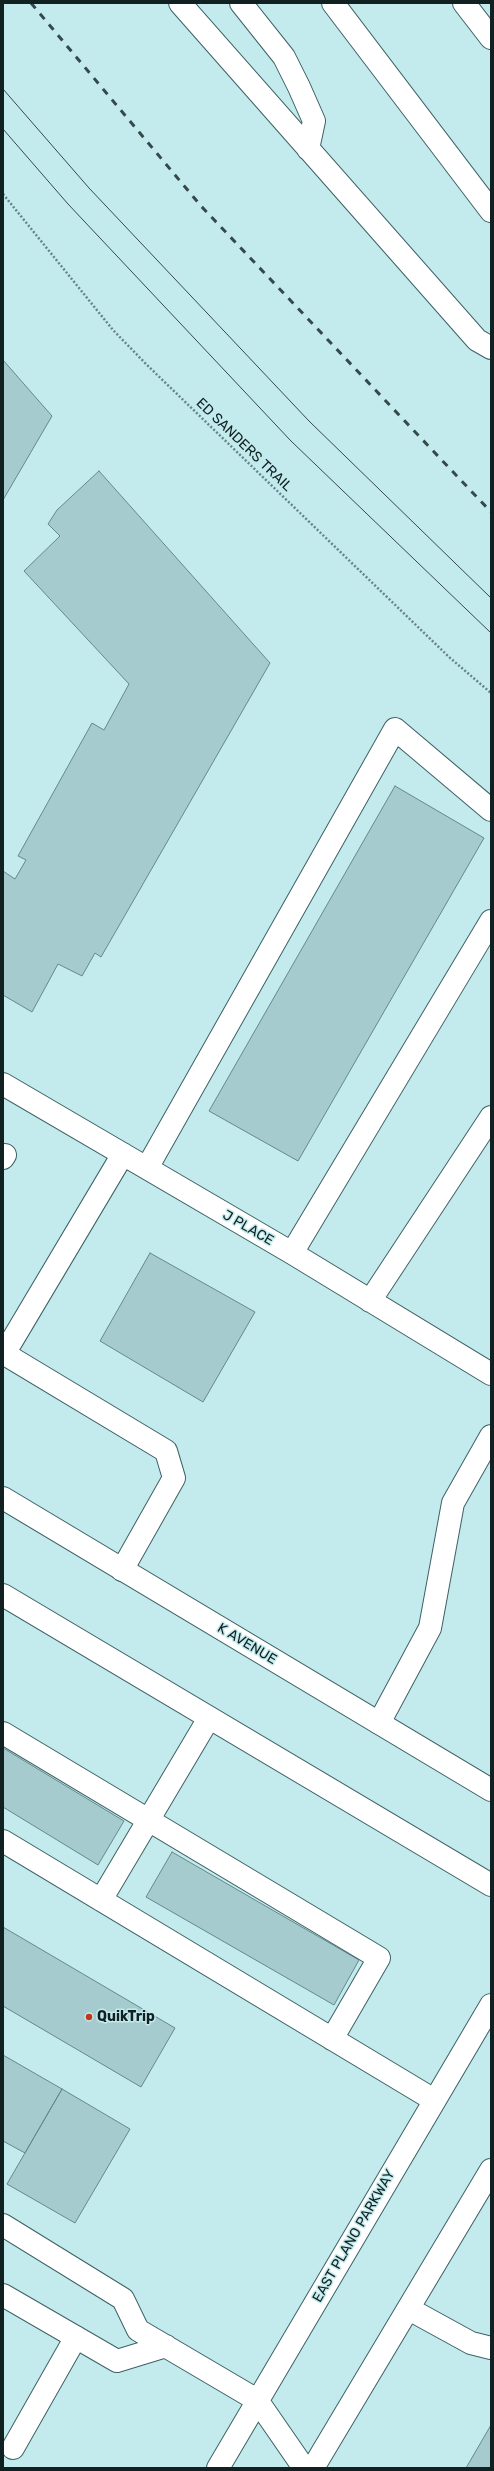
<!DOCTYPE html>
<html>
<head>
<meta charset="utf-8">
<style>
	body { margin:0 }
	#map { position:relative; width:494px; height:2471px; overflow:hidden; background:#c3ebee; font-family:Rubik,sans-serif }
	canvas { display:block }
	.frame { position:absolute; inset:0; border:4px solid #112021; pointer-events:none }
</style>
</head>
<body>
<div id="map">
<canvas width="494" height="2471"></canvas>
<div class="frame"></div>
</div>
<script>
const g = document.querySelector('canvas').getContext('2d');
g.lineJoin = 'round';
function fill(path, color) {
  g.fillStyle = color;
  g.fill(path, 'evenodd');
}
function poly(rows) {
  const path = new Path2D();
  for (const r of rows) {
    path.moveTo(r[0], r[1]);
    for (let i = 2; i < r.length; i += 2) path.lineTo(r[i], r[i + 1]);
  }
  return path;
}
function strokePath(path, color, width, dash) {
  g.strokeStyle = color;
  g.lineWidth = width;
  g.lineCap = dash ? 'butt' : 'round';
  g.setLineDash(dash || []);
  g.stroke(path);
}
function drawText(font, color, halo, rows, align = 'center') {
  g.font = font + ' Rubik,sans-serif';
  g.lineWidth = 3;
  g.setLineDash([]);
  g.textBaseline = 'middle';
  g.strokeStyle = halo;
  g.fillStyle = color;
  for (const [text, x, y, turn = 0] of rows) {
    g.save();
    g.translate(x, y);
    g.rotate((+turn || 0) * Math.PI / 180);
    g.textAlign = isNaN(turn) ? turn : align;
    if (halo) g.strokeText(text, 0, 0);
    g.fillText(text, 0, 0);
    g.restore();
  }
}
const building = poly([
	[3,360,52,416,3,500,3,360],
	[99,471,270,663,101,957,95,953,82,976,58,964,32,1012,3,995,3,871,15,879,26,860,18,856,92,723,104,730,129,684,24,571,60,536,48,524,57,510,99,471],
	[395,786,484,838,298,1161,209,1111,395,786],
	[150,1253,255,1312,203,1402,100,1341,150,1253],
	[3,1748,124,1821,98,1865,3,1807,3,1748],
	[172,1852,359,1960,334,2005,146,1897,172,1852],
	[3,1927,175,2028,141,2087,3,2006,3,1927],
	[3,2055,62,2089,25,2153,3,2141,3,2055],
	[62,2089,130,2129,75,2223,7,2184,62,2089],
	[491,2425,491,2468,466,2468,491,2425]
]);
fill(building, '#a5cbcf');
strokePath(building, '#64888b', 1);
const minor = poly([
	[180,3,477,340,491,348],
	[241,3,284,57,299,87,314,121,308,149],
	[333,3,491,211],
	[464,3,491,38],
	[3,1084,292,1253,491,1374],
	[3,1158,5,1155],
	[147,1168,395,729,491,810],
	[292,1253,491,921],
	[370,1301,491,1117],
	[3,1353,166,1451,174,1478,122,1570],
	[4,1354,123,1154],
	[379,1723,430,1628,453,1503,491,1436],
	[3,1733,379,1958,332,2039],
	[3,1841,434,2100],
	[101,1900,209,1718],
	[3,2225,123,2299,138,2330,257,2400],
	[3,2295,117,2361,166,2346],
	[409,2309,471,2343,491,2348],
	[13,2448,76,2337]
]);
const major = poly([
	[3,1498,491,1790],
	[3,1595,491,1885],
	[257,2400,304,2468],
	[218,2468,491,2005],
	[313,2468,491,2170]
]);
strokePath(minor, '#3e6164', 24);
strokePath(major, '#3e6164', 24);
strokePath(poly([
	[3,194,113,330,147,365,449,657,491,693]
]), '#688385', 2.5, [2, 2]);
strokePath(minor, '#fff', 22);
strokePath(major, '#fff', 22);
strokePath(poly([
	[3,89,89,188,309,421,491,598],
	[3,129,68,204,291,441,491,633]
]), '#35494a', 1);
strokePath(poly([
	[31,3,201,206,491,512]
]), '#35494a', 3, [7, 7]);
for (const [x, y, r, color] of [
	[89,2017,4,"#c2371c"]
]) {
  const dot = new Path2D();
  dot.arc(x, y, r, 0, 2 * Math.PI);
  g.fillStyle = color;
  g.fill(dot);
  strokePath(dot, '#c3ebee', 1.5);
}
drawText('14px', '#112021', '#c3ebee', [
	["ED SANDERS TRAIL",244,445,44],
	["J PLACE",248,1228,30],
	["K AVENUE",247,1644,31],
	["EAST PLANO PARKWAY",354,2236,-60]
]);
drawText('bold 14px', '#112021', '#c3ebee', [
	["QuikTrip",97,2017]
], 'left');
</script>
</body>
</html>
